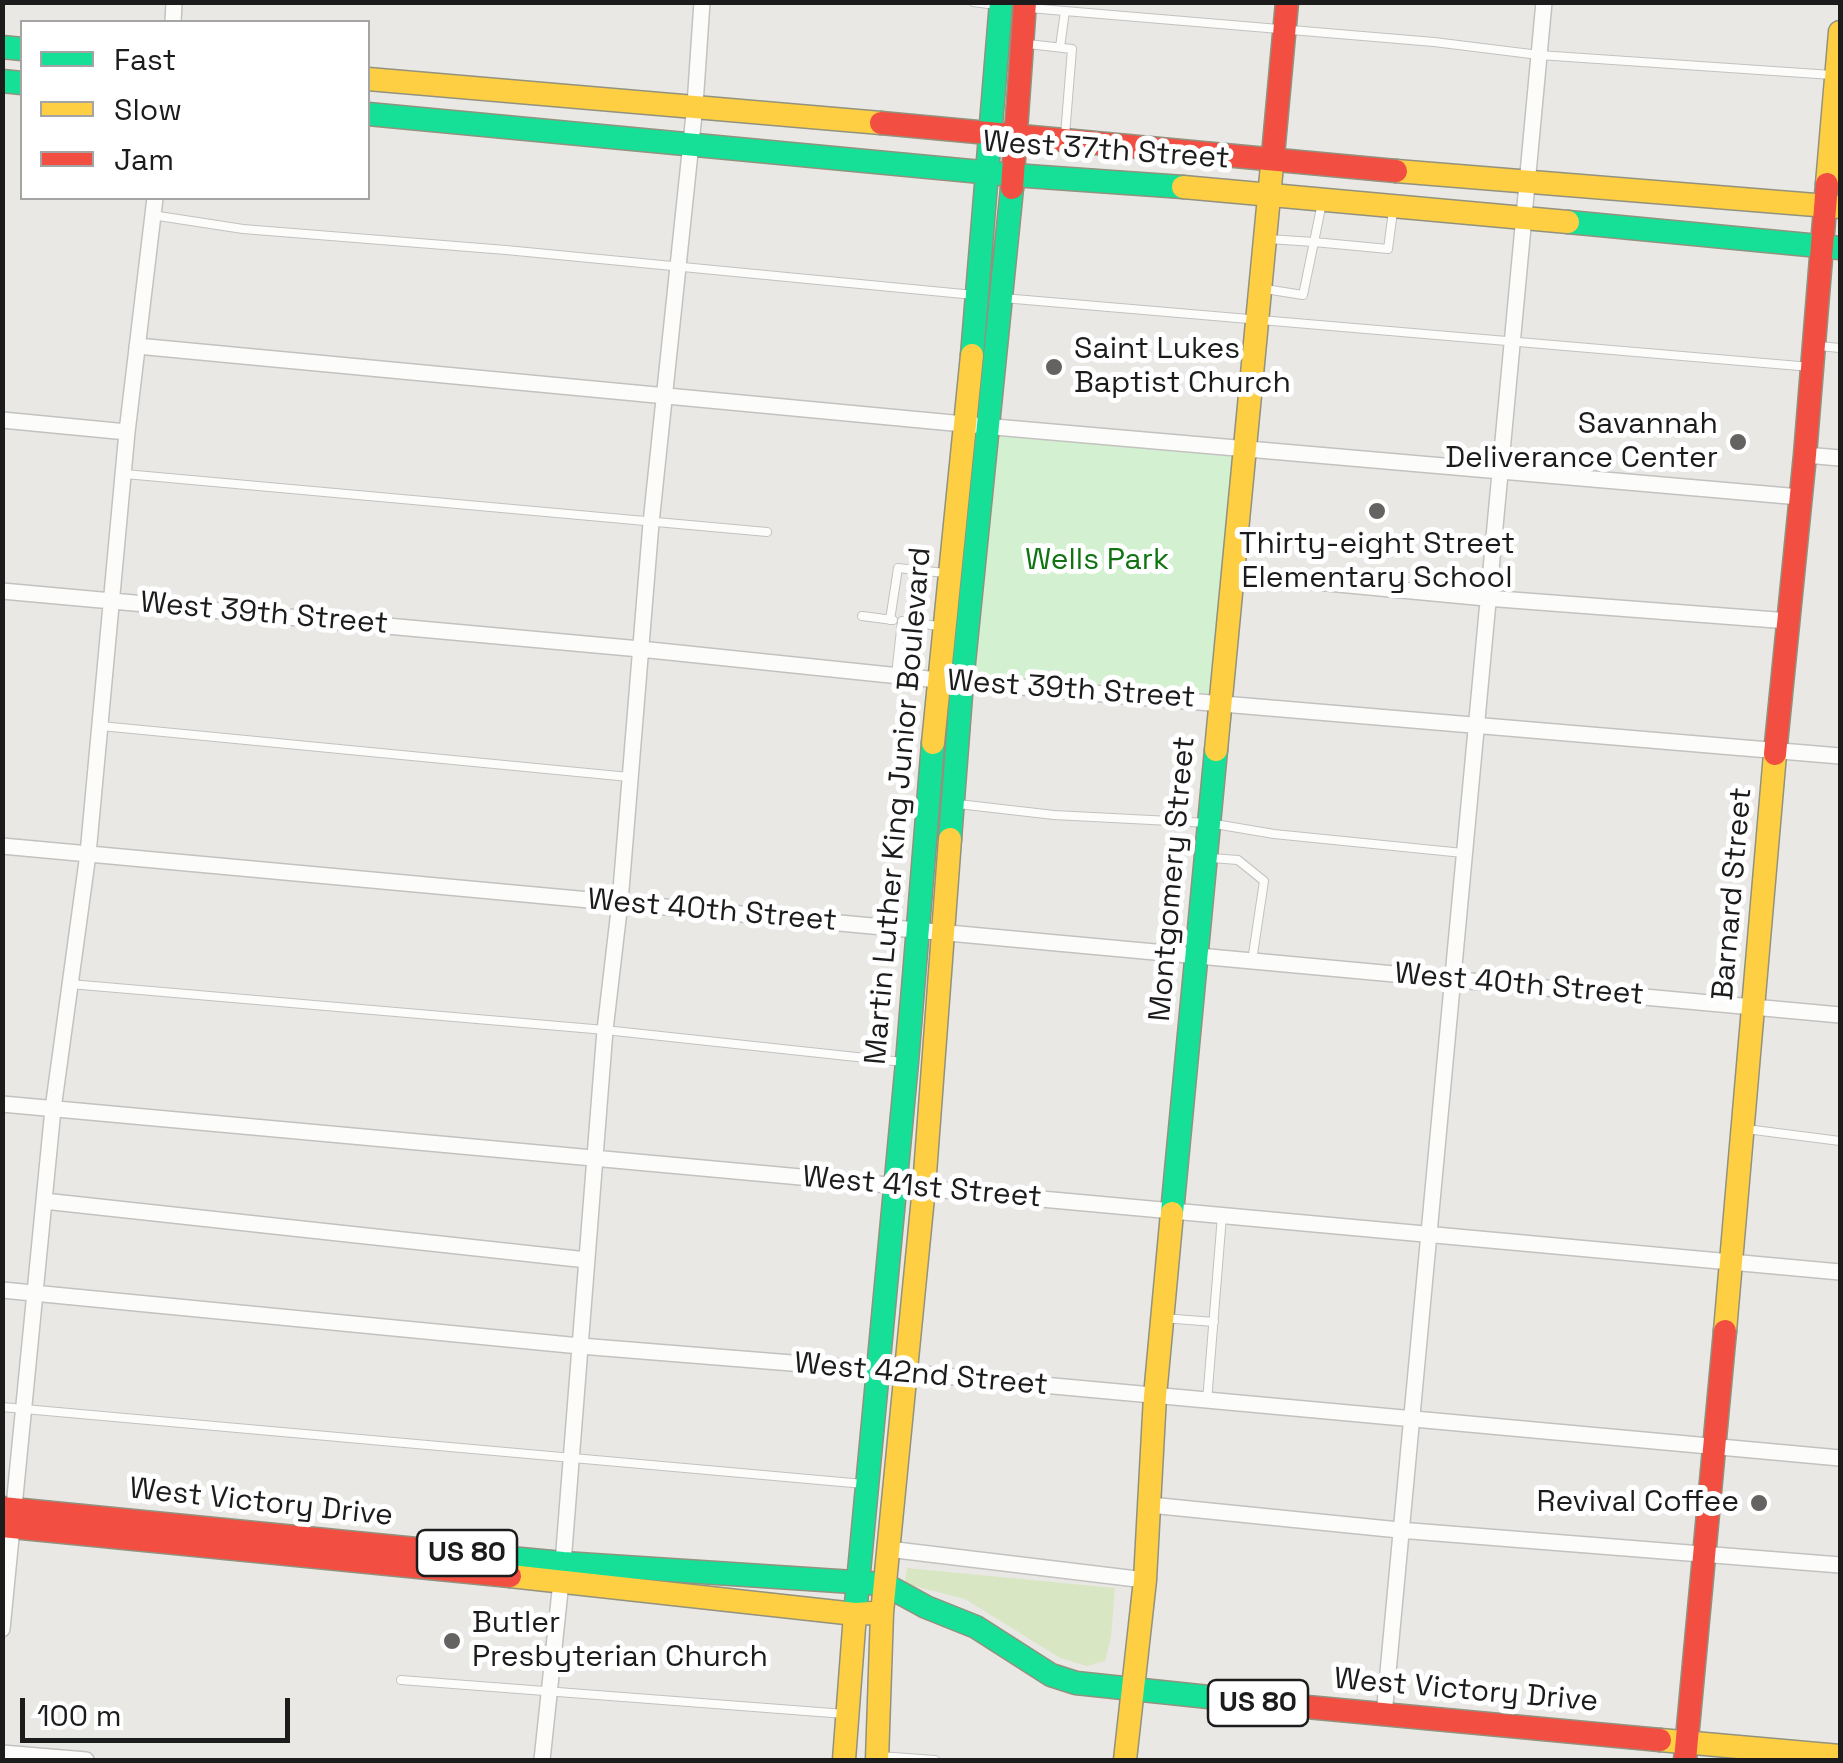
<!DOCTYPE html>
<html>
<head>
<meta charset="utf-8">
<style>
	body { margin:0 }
	#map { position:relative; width:1843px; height:1763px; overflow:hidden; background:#eae8e5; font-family:"Space Grotesk",sans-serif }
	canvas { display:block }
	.frame { position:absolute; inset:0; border:5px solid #1c1c1c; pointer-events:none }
	.legend { position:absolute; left:20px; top:20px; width:350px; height:180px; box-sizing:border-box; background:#fff; border:2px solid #a4a4a4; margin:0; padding:12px 18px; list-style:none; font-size:30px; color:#1c1c1c }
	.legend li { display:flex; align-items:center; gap:20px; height:50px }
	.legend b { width:50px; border:2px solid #a4a4a4 }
	.scale { position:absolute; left:20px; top:1698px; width:270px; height:45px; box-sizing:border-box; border:5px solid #1c1c1c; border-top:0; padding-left:12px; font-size:30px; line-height:35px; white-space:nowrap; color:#1c1c1c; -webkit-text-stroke:8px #fff; paint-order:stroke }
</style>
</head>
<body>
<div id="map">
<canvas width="1843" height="1763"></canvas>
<div class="frame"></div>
<ul class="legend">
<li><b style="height:12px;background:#16e098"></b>Fast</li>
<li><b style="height:12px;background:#ffcf43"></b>Slow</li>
<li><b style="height:12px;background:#f24e42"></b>Jam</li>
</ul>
<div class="scale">100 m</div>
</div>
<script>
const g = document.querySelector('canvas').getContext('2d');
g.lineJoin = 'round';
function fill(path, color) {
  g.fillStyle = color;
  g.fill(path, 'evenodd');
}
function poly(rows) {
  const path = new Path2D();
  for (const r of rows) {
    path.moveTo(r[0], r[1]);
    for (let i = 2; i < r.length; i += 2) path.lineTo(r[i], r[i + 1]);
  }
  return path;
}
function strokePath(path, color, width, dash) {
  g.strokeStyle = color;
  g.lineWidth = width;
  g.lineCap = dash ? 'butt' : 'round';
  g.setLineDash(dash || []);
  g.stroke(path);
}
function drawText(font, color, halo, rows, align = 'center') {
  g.font = font + ' "Space Grotesk",sans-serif';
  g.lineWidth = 10;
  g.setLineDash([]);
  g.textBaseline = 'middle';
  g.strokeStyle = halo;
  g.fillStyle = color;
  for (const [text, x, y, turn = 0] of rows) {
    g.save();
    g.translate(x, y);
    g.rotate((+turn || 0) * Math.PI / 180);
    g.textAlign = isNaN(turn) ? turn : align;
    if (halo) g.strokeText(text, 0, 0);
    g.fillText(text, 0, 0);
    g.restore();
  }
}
fill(poly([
	[907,1568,1115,1588,1111,1637,1105,1661,1087,1666,1060,1658,965,1599,910,1585,905,1582]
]), '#d8e6c4');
fill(poly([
	[978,429,1239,452,1216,694,954,672]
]), '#d3f0d1');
const lane = poly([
	[973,2,996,5],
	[1029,8,1434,42,1539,55,1832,75],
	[1028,44,1072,49,1065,135],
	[1060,47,1065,11],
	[152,215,243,229,506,250,974,295],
	[1268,239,1314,242,1322,203],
	[1265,289,1303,295,1314,242,1388,249,1393,211],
	[1003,298,1811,367],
	[1819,346,1840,348],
	[125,474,767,532],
	[862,616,893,620],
	[890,620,898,568,945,573],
	[917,624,922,571],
	[896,675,902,621,938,626],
	[101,726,629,777],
	[958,804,1054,815,1209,823,1274,834,1463,853],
	[1211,858,1238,860,1264,881,1252,961],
	[70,984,605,1030,903,1062],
	[1746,1129,1840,1141],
	[1163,1318,1214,1322],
	[1207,1401,1222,1216],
	[2,1407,864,1484],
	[401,1680,845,1714],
	[879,1756,935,1760]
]);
const street = poly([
	[173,22,174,2],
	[137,346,1006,428,1800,497],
	[2,420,127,432],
	[1805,455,1840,458],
	[1232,574,1486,598,1789,621],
	[2,591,640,649,938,680,1840,756],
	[2,846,1840,1015],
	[2,1104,1840,1272],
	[44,1201,587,1260],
	[2,1290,580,1346,879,1370,1840,1458],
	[1150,1505,1399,1530,1840,1565],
	[888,1549,1145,1580],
	[2,1629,53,1109,88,854,127,432,155,198],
	[1384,1715,1544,2],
	[2,1753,86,1760],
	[542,1760,563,1563,605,1030,620,902,651,523,695,105,702,2]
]);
const fast = poly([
	[2,47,22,49],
	[2,81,22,83],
	[368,114,1013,175,1183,187],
	[1568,222,1840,248],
	[972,355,1001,2],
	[950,839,962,682,1012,188],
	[1172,1213,1216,750],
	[457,1553,563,1563,884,1584,926,1607,976,1627,1051,1675,1076,1683,1275,1704],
	[855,1614,907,1062,933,743]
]);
const slow = poly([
	[368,79,881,123],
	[1396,171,1840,207],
	[1827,184,1840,32],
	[1183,187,1568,222],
	[933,743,972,355],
	[1216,750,1273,155],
	[1725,1331,1775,754],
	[510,1576,855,1614,872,1613],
	[882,1613,924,1187,950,839],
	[1660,1740,1840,1756],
	[844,1760,855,1614],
	[877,1760,882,1613],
	[1125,1760,1145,1580,1155,1396,1172,1213]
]);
const jam = poly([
	[881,123,1396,171],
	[1273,155,1287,2],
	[1012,188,1025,2],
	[1775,754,1805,455,1827,184],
	[2,1508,457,1553],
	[2,1526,510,1576],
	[1275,1704,1660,1740],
	[1685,1760,1725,1331]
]);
strokePath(lane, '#c3c2c1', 10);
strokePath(street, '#c3c2c1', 18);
strokePath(fast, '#92927e', 25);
strokePath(slow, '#92927e', 25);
strokePath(jam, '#92927e', 25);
strokePath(lane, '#fcfcfb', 8);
strokePath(street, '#fcfcfb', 15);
strokePath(fast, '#16e098', 22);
strokePath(slow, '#ffcf43', 22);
strokePath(jam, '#f24e42', 22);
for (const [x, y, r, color] of [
	[1054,367,10,"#646362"],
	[1738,442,10,"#646362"],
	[1377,511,10,"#646362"],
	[1759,1503,10,"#646362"],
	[452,1641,10,"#646362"]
]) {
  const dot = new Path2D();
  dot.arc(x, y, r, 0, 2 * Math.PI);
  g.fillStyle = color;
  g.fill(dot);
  strokePath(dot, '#fff', 4);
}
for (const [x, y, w] of [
	[467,1553,100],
	[1258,1703,100]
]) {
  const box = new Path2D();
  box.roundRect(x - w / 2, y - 23, w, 46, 8);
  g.fillStyle = '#fff';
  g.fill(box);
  strokePath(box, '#1c1c1c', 2.5);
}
drawText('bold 28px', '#1c1c1c', null, [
	["US 80",467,1553],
	["US 80",1258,1703]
]);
drawText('30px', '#1c1c1c', '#fff', [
	["West 37th Street",1106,151,4],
	["West 39th Street",264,614,5],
	["West 39th Street",1071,690,4],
	["Martin Luther King Junior Boulevard",899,806,-85],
	["Montgomery Street",1173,879,-85],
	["Barnard Street",1733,894,-85],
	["West 40th Street",712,911,5],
	["West 40th Street",1519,985,5],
	["West 41st Street",922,1188,5],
	["West 42nd Street",921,1375,5],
	["West Victory Drive",261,1503,6],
	["West Victory Drive",1466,1691,5]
]);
drawText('30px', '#1c1c1c', '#fff', [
	["Saint Lukes",1074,350],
	["Baptist Church",1074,384],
	["Savannah",1718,425,"right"],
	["Deliverance Center",1718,459,"right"],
	["Thirty-eight Street",1377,545,"center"],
	["Elementary School",1377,579,"center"],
	["Revival Coffee",1739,1503,"right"],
	["Butler",472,1624],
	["Presbyterian Church",472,1658]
], 'left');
drawText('30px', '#107413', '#fff', [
	["Wells Park",1097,561]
]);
</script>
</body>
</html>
